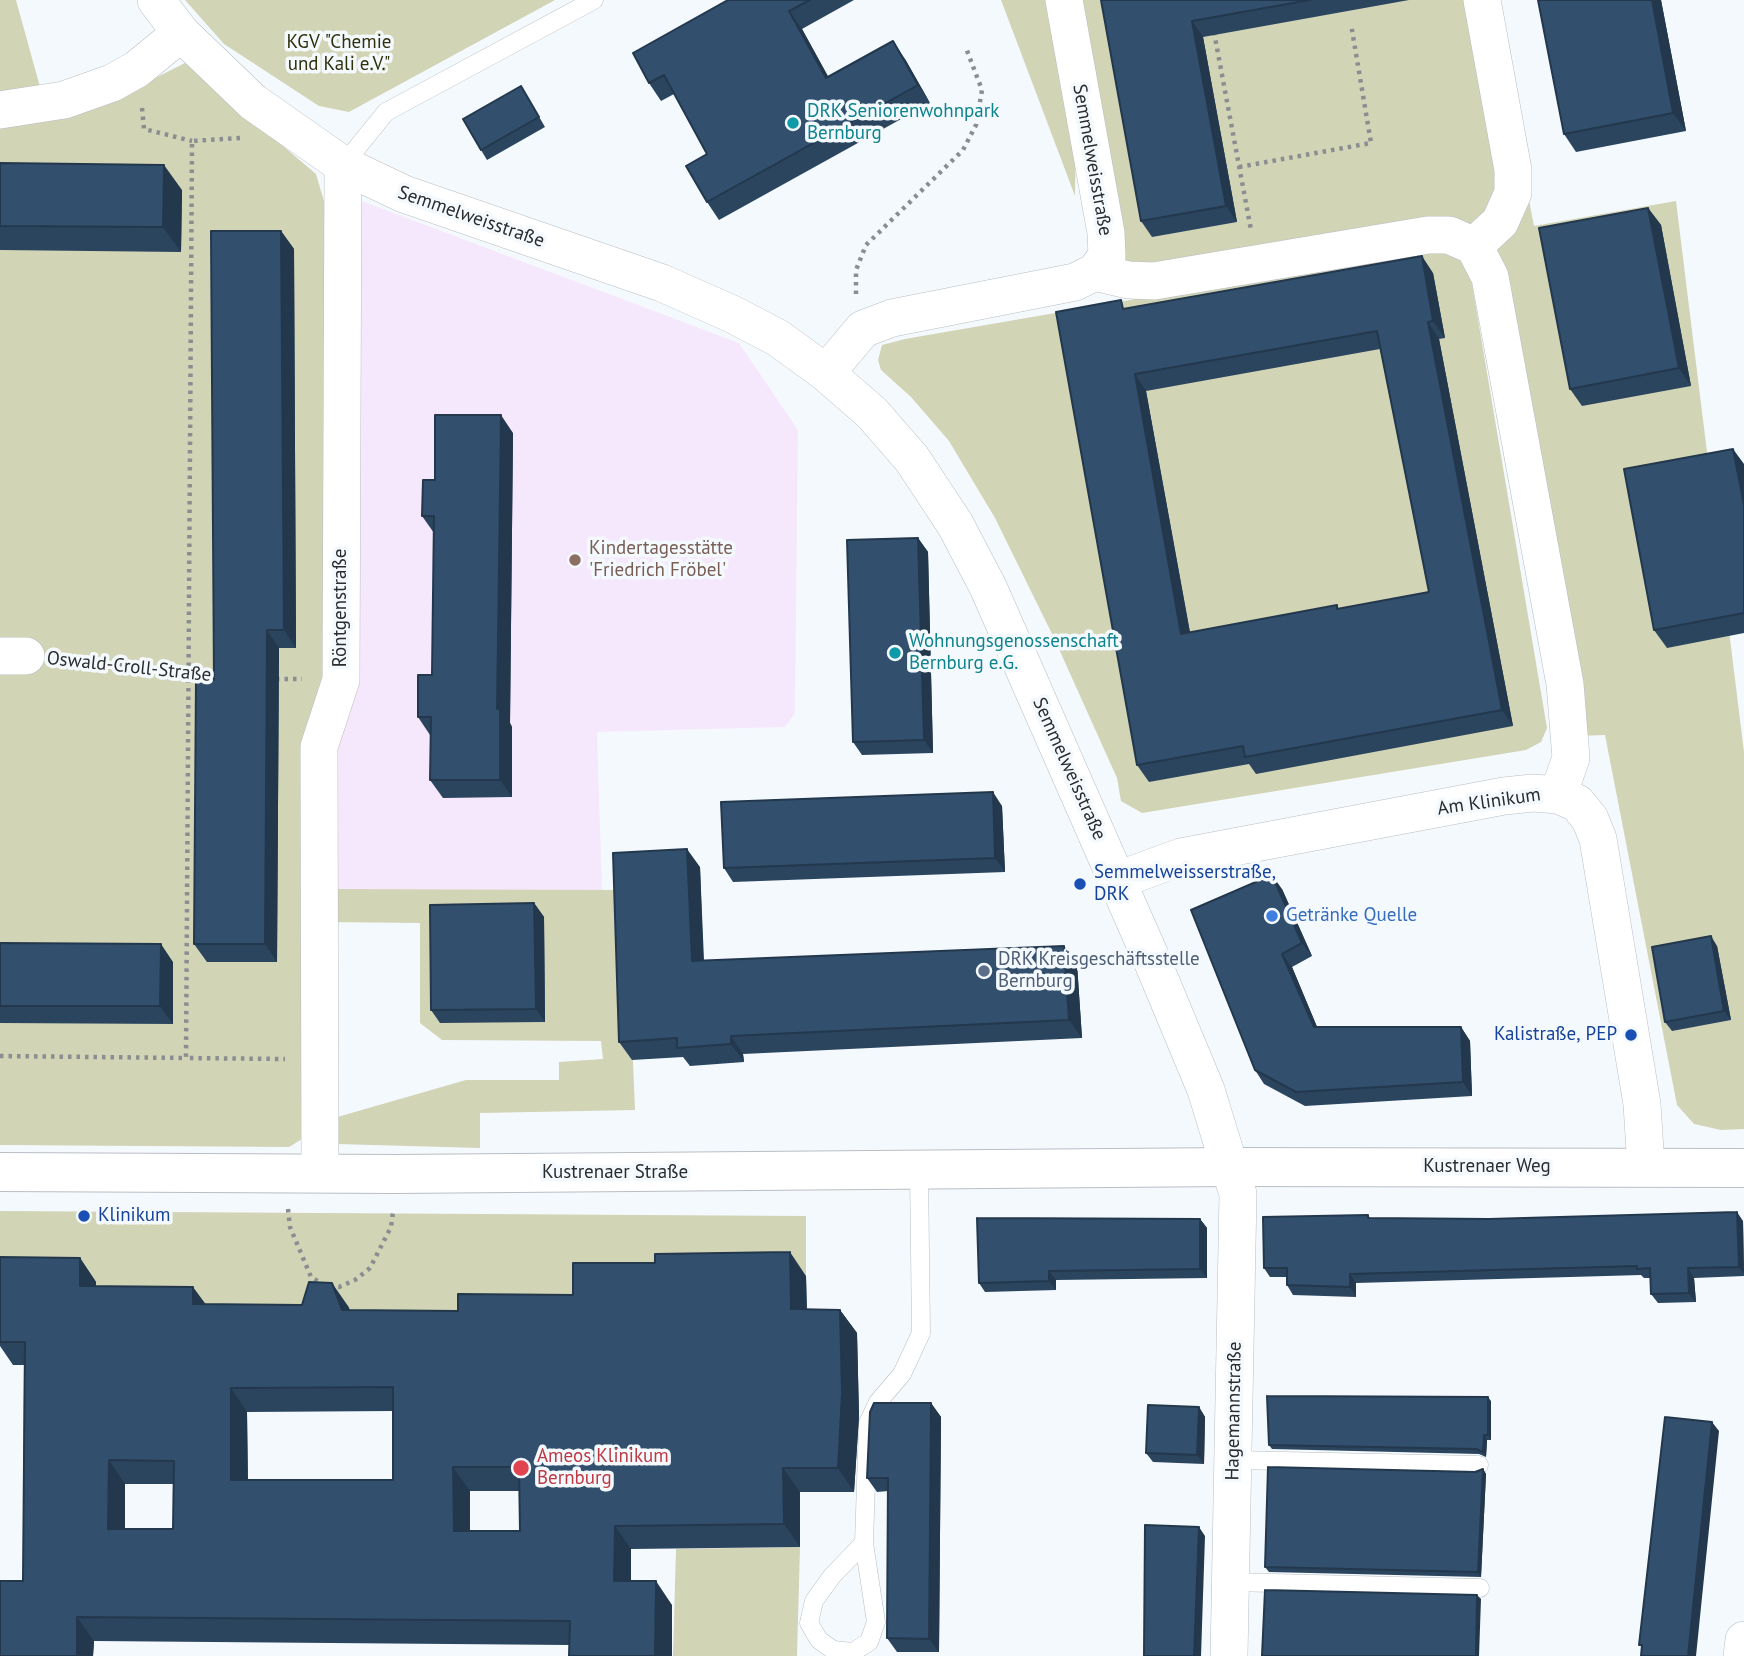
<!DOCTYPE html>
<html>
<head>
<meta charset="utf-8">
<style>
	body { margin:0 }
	canvas { display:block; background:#f4f9fe }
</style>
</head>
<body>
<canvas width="1744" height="1656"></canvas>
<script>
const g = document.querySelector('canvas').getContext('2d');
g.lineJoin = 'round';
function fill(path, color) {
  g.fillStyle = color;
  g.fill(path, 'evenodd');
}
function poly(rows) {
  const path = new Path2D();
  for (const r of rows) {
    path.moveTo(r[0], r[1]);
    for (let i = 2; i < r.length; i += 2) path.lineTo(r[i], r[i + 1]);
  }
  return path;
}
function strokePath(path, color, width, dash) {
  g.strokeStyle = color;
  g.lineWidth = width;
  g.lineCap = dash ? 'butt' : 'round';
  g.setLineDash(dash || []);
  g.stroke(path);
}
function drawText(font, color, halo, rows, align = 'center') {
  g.font = font + ' "PT Sans",sans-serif';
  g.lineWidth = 7;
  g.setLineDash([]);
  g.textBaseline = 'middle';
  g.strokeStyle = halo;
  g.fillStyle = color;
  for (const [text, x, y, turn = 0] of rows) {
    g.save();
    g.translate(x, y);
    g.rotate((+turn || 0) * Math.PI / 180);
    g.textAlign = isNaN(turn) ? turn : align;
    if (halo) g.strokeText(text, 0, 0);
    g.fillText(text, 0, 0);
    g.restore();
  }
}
fill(poly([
	[359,200,739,343,798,430,795,713,785,727,597,732,602,890,328,889]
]), '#f6e8fc');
fill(poly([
	[0,0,16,0,40,87,0,92],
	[185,0,555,0,349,112,319,106,224,44],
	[1001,0,1053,0,1076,131,1075,196],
	[1078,0,1490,0,1534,226,1676,201,1744,752,1744,1129,1721,1130,1694,1124,1677,1105,1605,735,1578,736,1478,233,1137,267,1126,261],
	[185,63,316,174,328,215,333,655,307,1136,289,1147,0,1145,0,129,100,106],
	[1419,250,1462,254,1470,272,1547,728,1541,742,1526,750,1142,813,1121,801,1117,778,1054,638,995,518,949,441,911,397,881,370,878,360,882,345,905,339],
	[328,889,626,890,635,1110,480,1113,480,1148,337,1144,334,1118,466,1080,559,1080,559,1062,603,1059,601,1041,442,1040,420,1023,420,923,326,922],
	[0,1211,806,1216,806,1276,590,1319,96,1310,96,1282,0,1283],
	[800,1547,797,1656,673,1656,676,1549]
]), '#d2d4b6');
const service = poly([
	[343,165,386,112,594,0],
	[1233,1460,1479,1465],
	[864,1543,876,1622,869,1642,853,1652,833,1650,819,1640,809,1623,814,1601,832,1576,864,1543,868,1423,878,1402,902,1374,921,1333,919,1171],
	[1231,1582,1480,1588]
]);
const minor = poly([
	[156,0,181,33,253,102,343,165,404,194,662,283,732,314,778,338,826,373,872,413,912,459,955,524,988,587,1151,958,1206,1090,1238,1194,1229,1656],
	[0,110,64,100,112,83,137,69,181,33],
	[1474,246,1500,222,1513,193,1513,170,1482,0],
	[1095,272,1128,280,1154,281,1428,235,1449,235,1474,246,1490,277,1565,684,1571,758,1558,795],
	[826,373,863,329,892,318,1075,282,1095,272,1107,256,1106,233,1064,0],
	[0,656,26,656],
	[1118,880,1181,857,1504,796,1533,793,1558,795,1577,803,1590,819,1598,839,1642,1104,1646,1167],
	[320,1173,319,747,341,680,343,165],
	[1742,1656,1744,1640]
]);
const tertiary = poly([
	[0,1172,395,1174,1230,1167,1744,1168]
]);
strokePath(service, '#b9bec3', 19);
strokePath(minor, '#b9bec3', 38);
strokePath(tertiary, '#b9bec3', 40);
strokePath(poly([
	[1214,32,1251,230],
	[142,108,144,129,192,141],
	[240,138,192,141,186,1058,285,1059],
	[1239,167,1371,143,1351,24],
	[856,294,856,270,866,245,963,150,976,125,982,90,966,48],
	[60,659,112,663,187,676,218,677],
	[276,679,302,679],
	[0,1056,186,1058],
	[288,1209,290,1227,311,1277,324,1285,339,1287,355,1280,370,1268,391,1227,393,1212]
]), '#8b8e91', 4.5, [3.5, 5]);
strokePath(service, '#fff', 18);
strokePath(minor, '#fff', 37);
strokePath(tertiary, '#fff', 38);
fill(poly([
	[728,0,854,0,802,29,828,77,905,59,930,103,719,220,707,202,707,154,674,94,661,101,649,83],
	[1101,0,1409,0,1203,37,1237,222,1152,237,1141,221],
	[1661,0,1686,131,1576,152,1564,134],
	[527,96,545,127,487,160,481,150],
	[0,163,182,190,181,252,0,250],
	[1648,208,1661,225,1691,386,1582,406,1570,389],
	[281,231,294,249,296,648,279,648,277,962,207,962,194,944,214,680],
	[1433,273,1445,338,1439,339,1513,726,1256,774,1249,764,1149,782,1137,765,1127,309],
	[1380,349,1429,592,1339,609,1337,605,1190,632,1146,391],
	[513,433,510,723,512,727,512,797,443,798,430,780,430,735,418,717,432,675,434,533,422,516,435,480],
	[1744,464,1744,633,1667,648,1654,630],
	[918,538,928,552,933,753,862,755,853,742],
	[1002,806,1005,872,733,882,724,868],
	[700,867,704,960,1077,964,1082,1038,743,1054,744,1062,690,1066,683,1057,632,1060,619,1042],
	[1282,889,1312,956,1292,967,1317,1027,1461,1027,1470,1041,1472,1096,1305,1106,1264,1084,1255,1070],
	[534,903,544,917,545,1022,440,1023,431,1010],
	[0,943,173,962,173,1024,0,1023],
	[1717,946,1731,1020,1672,1031,1665,1022],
	[1368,1215,1370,1218,1743,1221,1744,1276,1694,1278,1696,1302,1658,1303,1651,1294,1651,1278,1644,1278,1641,1275,1356,1283,1356,1297,1293,1295,1287,1285,1287,1277,1270,1277,1264,1268],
	[1200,1219,1207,1228,1207,1278,1056,1280,1056,1290,985,1292,979,1283],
	[0,1257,80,1258,96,1282,96,1286,206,1305,348,1306,350,1310,458,1311,573,1295,806,1276,807,1309,840,1310,857,1333,859,1416,854,1492,800,1492,800,1547,631,1549,631,1581,672,1605,672,1656,569,1656,569,1645,94,1641,93,1656,0,1656,23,1581,24,1365,13,1365,0,1346],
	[393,1411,393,1480,248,1480,247,1412],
	[125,1484,174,1484,173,1529,125,1529],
	[470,1491,519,1491,520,1531,470,1531],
	[1491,1401,1491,1440,1487,1440,1486,1457,1479,1454,1272,1449,1269,1445],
	[931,1403,941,1417,939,1652,897,1652,887,1638,888,1491,877,1492,867,1478],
	[1199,1407,1205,1417,1204,1464,1153,1462,1146,1453],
	[1483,1469,1486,1474,1481,1577,1269,1572,1265,1567]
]), '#2b455f');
fill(poly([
	[1652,0,1661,0,1686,131,1673,113],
	[789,11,802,29,839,96,826,78],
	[1192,21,1203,37,1237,222,1226,206],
	[893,41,905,59,930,103,918,85],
	[164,165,182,190,181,252,163,227],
	[1648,208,1661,225,1691,386,1679,368],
	[281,231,294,249,296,648,284,630],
	[1422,256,1433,273,1445,338,1433,321],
	[1428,322,1439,339,1513,726,1502,710],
	[1135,374,1146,391,1193,650,1181,634],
	[501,415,513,433,510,723,512,727,512,797,500,780,497,709],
	[1733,449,1744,464,1744,505],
	[918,538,928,552,933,753,924,740],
	[267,630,279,648,277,962,265,944],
	[993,792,1002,806,1005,872,995,858],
	[687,849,700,867,704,979,692,961],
	[1272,875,1282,889,1312,956,1302,943],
	[534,903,544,917,545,1022,536,1009],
	[1711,936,1717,946,1731,1020,1724,1011],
	[161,944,173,962,173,1024,160,1006],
	[1064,946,1077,964,1082,1038,1069,1020],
	[1282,954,1292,967,1323,1041,1314,1027],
	[1461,1027,1470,1041,1472,1096,1463,1082],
	[731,1036,743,1054,744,1062,731,1044],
	[1737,1212,1743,1221,1744,1274,1739,1267],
	[1200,1219,1207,1228,1207,1278,1200,1269],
	[790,1252,806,1276,807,1333,791,1309],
	[80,1258,96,1282,96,1310,80,1286],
	[1688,1268,1694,1278,1696,1302,1689,1293],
	[1049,1271,1056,1280,1056,1290,1049,1281],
	[1350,1274,1356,1283,1356,1297,1350,1287],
	[332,1283,348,1306,359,1334,342,1310],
	[193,1287,210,1310,193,1304],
	[840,1310,857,1333,859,1416,854,1492,838,1468],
	[231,1388,247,1412,248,1504,231,1480],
	[1488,1397,1491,1401,1491,1440,1488,1435],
	[931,1403,941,1417,939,1652,929,1639],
	[1199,1407,1205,1417,1204,1464,1197,1455],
	[1712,1422,1719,1431,1696,1656,1688,1656],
	[1484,1435,1487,1440,1486,1457,1483,1452],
	[109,1460,125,1484,125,1552,108,1529],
	[453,1467,470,1491,470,1555,454,1531],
	[783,1468,800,1492,800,1547,784,1524],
	[1483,1469,1486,1474,1481,1577,1478,1572],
	[615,1526,631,1549,631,1605,614,1581],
	[1199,1527,1205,1536,1201,1656,1194,1656],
	[656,1581,672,1605,672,1656,655,1656],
	[1477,1595,1481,1599,1479,1656,1476,1656],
	[77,1617,94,1641,93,1656,77,1656]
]), '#23384d');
const building = poly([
	[728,0,810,0,789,11,826,78,893,41,918,85,707,202,686,166,707,154,664,75,649,83,633,53,728,0],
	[1101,0,1310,0,1192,21,1226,206,1141,221,1101,0],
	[1538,0,1652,0,1673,113,1564,134,1538,0],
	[521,86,539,117,481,150,463,119,521,86],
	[0,163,164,165,163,227,0,226,0,163],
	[1648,208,1679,368,1570,389,1539,228,1648,208],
	[211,231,281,231,284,630,267,630,265,944,194,944,196,679,214,680,211,231],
	[1422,256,1433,321,1428,322,1502,710,1245,757,1243,746,1137,765,1056,312,1121,300,1123,309,1422,256],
	[1377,331,1429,592,1337,609,1337,605,1181,634,1135,374,1377,331],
	[435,415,501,415,497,709,500,709,500,780,430,780,431,717,418,717,418,675,432,675,434,516,422,516,423,480,435,480,435,415],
	[1733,449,1744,505,1744,613,1654,630,1624,469,1733,449],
	[918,538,924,740,853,742,847,540,918,538],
	[993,792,995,858,724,868,721,802,993,792],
	[687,849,692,961,1064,946,1069,1020,731,1036,731,1044,677,1048,677,1038,619,1042,613,853,687,849],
	[1272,875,1302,943,1282,954,1314,1027,1461,1027,1463,1082,1296,1092,1255,1070,1191,910,1272,875],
	[534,903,536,1009,431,1010,430,905,534,903],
	[1711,936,1724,1011,1665,1022,1652,947,1711,936],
	[0,943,161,944,160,1006,0,1006,0,943],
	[1737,1212,1739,1267,1688,1268,1689,1293,1651,1294,1650,1268,1637,1269,1637,1266,1350,1274,1350,1287,1287,1285,1287,1268,1264,1268,1263,1217,1368,1215,1368,1218,1489,1219,1737,1212],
	[977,1218,1200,1219,1200,1269,1049,1271,1049,1281,979,1283,977,1218],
	[790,1252,791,1309,840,1310,842,1393,838,1468,783,1468,784,1524,615,1526,614,1581,656,1581,655,1656,569,1656,570,1621,77,1617,77,1656,0,1656,0,1581,23,1581,25,1342,0,1342,0,1257,80,1258,80,1286,193,1287,193,1304,302,1305,309,1282,332,1283,342,1310,458,1311,458,1294,573,1295,573,1263,655,1263,655,1254,790,1252],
	[393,1387,393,1480,231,1480,231,1388,393,1387],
	[109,1460,174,1461,173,1529,108,1529,109,1460],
	[453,1467,519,1467,520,1531,454,1531,453,1467],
	[1267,1396,1488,1397,1488,1435,1484,1435,1483,1452,1476,1449,1269,1445,1267,1396],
	[874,1403,931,1403,929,1639,887,1638,888,1478,867,1478,870,1412,874,1403],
	[1148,1405,1199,1407,1197,1455,1146,1453,1148,1405],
	[1665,1417,1712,1422,1688,1656,1641,1656,1642,1645,1639,1645,1665,1417],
	[1268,1467,1475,1472,1483,1469,1478,1572,1265,1567,1268,1467],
	[1145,1525,1199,1527,1194,1656,1144,1656,1145,1525],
	[1265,1590,1477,1595,1476,1656,1262,1656,1265,1590]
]);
fill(building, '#32506e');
strokePath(building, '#23384d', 2);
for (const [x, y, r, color] of [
	[793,123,7,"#0f9aa8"],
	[575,560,7,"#8d6e63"],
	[895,653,7,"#0f9aa8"],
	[1080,884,7,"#1a4fb4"],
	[1272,916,7,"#3f7fe0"],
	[984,971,7,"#5c6f8a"],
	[1631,1035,7,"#1a4fb4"],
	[84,1216,7,"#1a4fb4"],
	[521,1468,9,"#e0444e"]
]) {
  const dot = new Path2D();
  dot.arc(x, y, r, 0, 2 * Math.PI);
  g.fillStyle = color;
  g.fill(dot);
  strokePath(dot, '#f4f9fe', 2.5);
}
drawText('19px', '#30300b', '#f4f9fe', [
	["KGV \"Chemie",339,43],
	["und Kali e.V.\"",339,65]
]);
drawText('19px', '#0d838f', '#f4f9fe', [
	["DRK Seniorenwohnpark",807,112],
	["Bernburg",807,134],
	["Wohnungsgenossenschaft",909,642],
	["Bernburg e.G.",909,664]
], 'left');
drawText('19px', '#2a2c2e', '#f4f9fe', [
	["Semmelweisstraße",1092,160,80],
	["Semmelweisstraße",471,217,19],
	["Röntgenstraße",341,608,-90],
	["Oswald-Croll-Straße",129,667,6],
	["Semmelweisstraße",1069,769,66],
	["Am Klinikum",1489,802,-8],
	["Kustrenaer Weg",1487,1167],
	["Kustrenaer Straße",615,1173],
	["Hagemannstraße",1234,1411,-89]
]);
drawText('19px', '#785e54', '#f4f9fe', [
	["Kindertagesstätte",589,549],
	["'Friedrich Fröbel'",589,571]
], 'left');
drawText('19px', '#164399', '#f4f9fe', [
	["Semmelweisserstraße,",1094,873],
	["DRK",1094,895],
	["Kalistraße, PEP",1617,1035,"right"],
	["Klinikum",98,1216]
], 'left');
drawText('19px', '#366cbe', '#f4f9fe', [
	["Getränke Quelle",1286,916]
], 'left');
drawText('19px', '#4e5e75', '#f4f9fe', [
	["DRK Kreisgeschäftsstelle",998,960],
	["Bernburg",998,982]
], 'left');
drawText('19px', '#be3a42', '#f4f9fe', [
	["Ameos Klinikum",537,1457],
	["Bernburg",537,1479]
], 'left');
</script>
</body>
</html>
